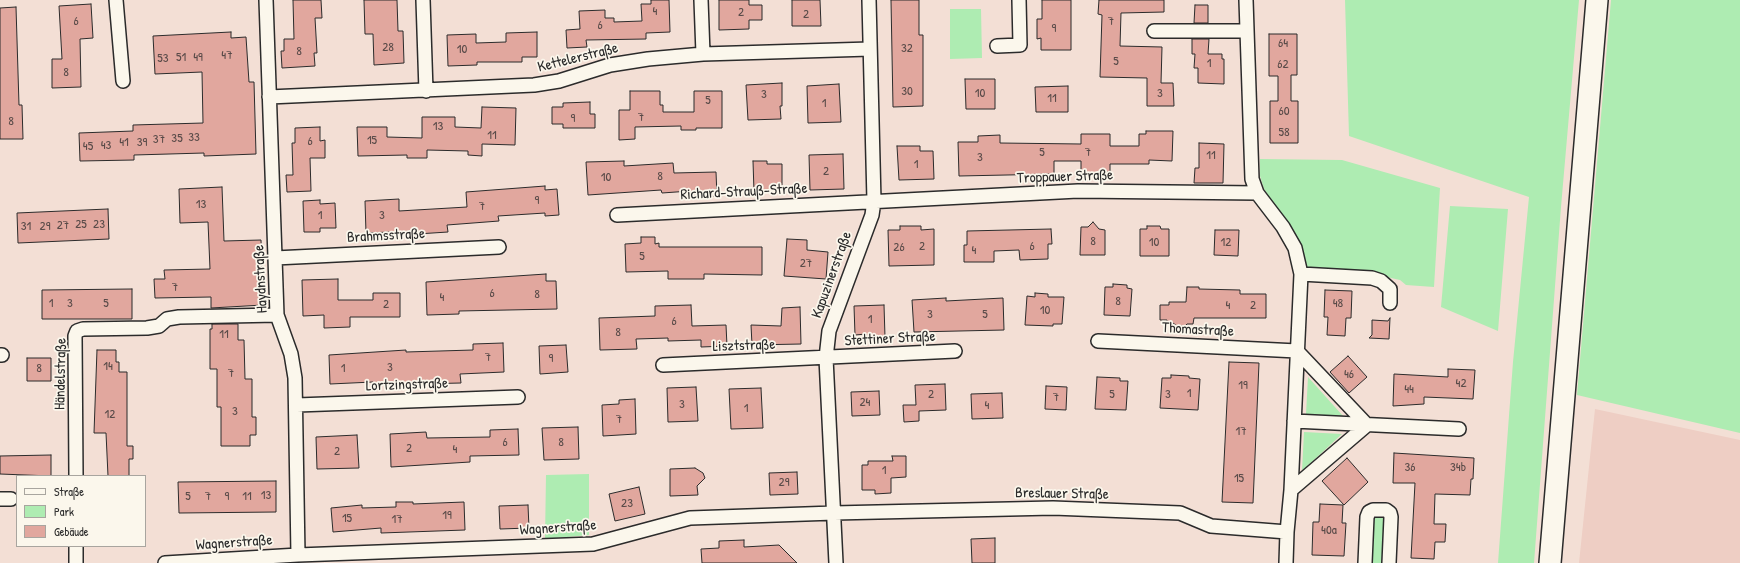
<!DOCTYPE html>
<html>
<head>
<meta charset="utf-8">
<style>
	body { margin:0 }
	#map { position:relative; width:1740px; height:563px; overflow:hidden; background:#f3dfd5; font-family:"Patrick Hand",sans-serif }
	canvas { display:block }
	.legend { position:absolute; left:16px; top:475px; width:130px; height:72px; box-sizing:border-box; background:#fbf7ec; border:1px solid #a8a59f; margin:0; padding:5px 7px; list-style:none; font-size:12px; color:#2b2b2b }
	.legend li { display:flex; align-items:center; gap:8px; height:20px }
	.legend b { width:20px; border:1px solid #a8a59f }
</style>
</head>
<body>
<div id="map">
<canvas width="1740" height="563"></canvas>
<ul class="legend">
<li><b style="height:5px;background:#fbf7ec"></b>Straße</li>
<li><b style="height:11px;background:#aeecb2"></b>Park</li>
<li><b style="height:11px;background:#e1a79e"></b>Gebäude</li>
</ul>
</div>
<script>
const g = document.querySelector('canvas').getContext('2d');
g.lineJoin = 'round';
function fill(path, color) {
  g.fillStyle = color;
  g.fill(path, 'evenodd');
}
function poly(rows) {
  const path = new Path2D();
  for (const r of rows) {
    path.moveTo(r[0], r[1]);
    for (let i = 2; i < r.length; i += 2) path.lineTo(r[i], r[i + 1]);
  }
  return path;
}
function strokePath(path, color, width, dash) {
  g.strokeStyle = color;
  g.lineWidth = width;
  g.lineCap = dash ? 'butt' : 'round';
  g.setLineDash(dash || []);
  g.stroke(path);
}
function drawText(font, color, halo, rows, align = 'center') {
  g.font = font + ' "Patrick Hand",sans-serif';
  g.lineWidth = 3.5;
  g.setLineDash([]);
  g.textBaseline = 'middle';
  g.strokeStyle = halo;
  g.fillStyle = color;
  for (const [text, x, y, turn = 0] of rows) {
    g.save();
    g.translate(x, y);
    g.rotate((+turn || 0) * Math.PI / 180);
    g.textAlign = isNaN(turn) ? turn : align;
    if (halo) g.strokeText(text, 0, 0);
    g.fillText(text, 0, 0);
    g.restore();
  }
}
fill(poly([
	[1595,409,1740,440,1740,563,1579,563]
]), '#eecec4');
fill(poly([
	[1345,0,1579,0,1561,207,1534,563,1498,563,1513,362,1529,197,1349,136],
	[1611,0,1740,0,1740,433,1577,395],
	[950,9,981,9,982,58,950,59],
	[1260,159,1342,160,1440,188,1434,287,1406,285,1400,280,1369,273,1307,270,1301,245,1264,189,1260,176],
	[1450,206,1508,209,1498,331,1441,307],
	[1308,377,1343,416,1306,414],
	[1304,432,1342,434,1302,471],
	[589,474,589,535,545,539,546,475],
	[1377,516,1382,516,1385,519,1384,563,1371,563,1373,519]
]), '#aeecb2');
const building = poly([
	[293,0,321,0,322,18,315,18,317,53,314,53,315,66,282,68,281,51,284,51,284,39,294,39,293,0],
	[364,0,397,0,398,31,403,31,404,63,374,65,373,34,365,34,364,0],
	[651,0,669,0,670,32,646,33,646,39,586,40,587,47,567,48,566,30,580,29,579,11,605,10,605,18,614,18,614,22,642,21,641,4,651,4,651,0],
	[719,0,749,0,749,5,762,5,762,20,749,20,749,29,719,30,719,0],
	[792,0,820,0,821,26,792,26,792,0],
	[891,0,919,0,919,35,923,35,923,106,893,107,891,0],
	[1042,0,1071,0,1071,50,1041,50,1041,38,1037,39,1037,19,1042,19,1042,0],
	[1099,0,1164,0,1164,12,1121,13,1120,46,1162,47,1161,83,1173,83,1174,106,1147,106,1147,78,1100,77,1102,15,1098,14,1099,0],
	[91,4,93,38,80,39,81,87,52,88,52,59,62,59,59,6,91,4],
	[1195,5,1208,5,1208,23,1194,23,1195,5],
	[16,7,19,105,22,105,23,139,0,139,0,8,16,7],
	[231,32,231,38,246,37,249,82,254,82,256,154,204,156,204,153,134,155,134,160,80,161,79,133,133,131,133,125,203,123,202,72,155,74,153,36,231,32],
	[537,32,537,57,522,57,522,62,477,62,477,65,448,66,447,35,476,34,476,43,506,42,506,33,537,32],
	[1269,34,1297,34,1297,75,1291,75,1291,101,1298,101,1298,143,1270,143,1270,101,1278,101,1278,76,1269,76,1269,34],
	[1192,39,1209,39,1208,54,1222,54,1222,59,1224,59,1224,84,1198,83,1198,68,1194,68,1195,54,1192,54,1192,39],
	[965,79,995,79,995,109,966,109,965,79],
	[782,83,782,106,780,106,781,119,748,120,746,85,782,83],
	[839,84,841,122,808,123,807,86,839,84],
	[1068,86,1068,112,1036,112,1035,87,1068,86],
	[630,91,660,91,660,105,663,105,663,112,694,112,694,91,722,91,722,128,696,128,696,130,681,130,681,126,635,127,635,139,619,140,619,110,630,110,630,91],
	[590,102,590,114,595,114,595,128,563,128,563,124,552,124,552,107,563,107,563,103,590,102],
	[482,107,516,108,515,145,482,144,482,156,468,155,468,151,427,150,427,158,407,158,407,155,358,156,357,127,387,127,387,137,422,138,422,117,455,117,455,127,481,128,482,107],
	[320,127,320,141,325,140,325,158,310,158,311,191,287,192,286,175,293,175,292,143,295,143,295,128,320,127],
	[1146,131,1173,131,1172,161,1149,160,1149,164,1110,164,1110,172,1081,173,1081,161,1054,161,1054,174,959,176,958,142,978,142,978,136,1000,135,1000,143,1081,144,1081,134,1110,134,1110,146,1139,146,1139,134,1146,134,1146,131],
	[1199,143,1224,144,1223,183,1194,183,1195,168,1199,168,1199,143],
	[897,146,920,146,920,151,933,151,934,179,899,180,897,146],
	[843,154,844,189,810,190,809,155,843,154],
	[624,161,624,166,673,163,674,173,716,172,717,196,690,197,690,191,662,193,661,190,588,195,586,162,624,161],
	[753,161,767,161,767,164,782,164,782,189,772,189,772,192,754,192,753,161],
	[545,186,545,190,557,189,559,215,545,216,545,213,498,216,499,221,447,225,448,232,417,234,417,231,366,233,365,201,399,199,399,211,467,207,466,192,545,186],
	[222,187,224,241,261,240,263,305,211,308,211,297,155,298,154,279,165,279,164,270,210,269,208,222,180,223,179,189,222,187],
	[320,200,320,204,335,203,336,228,320,228,320,232,304,232,303,201,320,200],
	[108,209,109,239,18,243,17,213,108,209],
	[1093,222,1099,229,1105,230,1105,255,1080,255,1081,227,1088,227,1093,222],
	[900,226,921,226,921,230,934,229,934,265,889,266,888,230,900,230,900,226],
	[1147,226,1160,226,1161,229,1169,229,1169,256,1140,256,1140,229,1147,229,1147,226],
	[1051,229,1052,244,1048,244,1048,259,1020,260,1019,250,994,251,994,262,964,262,964,245,967,245,967,231,1051,229],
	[1215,230,1239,230,1238,256,1214,255,1215,230],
	[641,237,655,237,655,244,659,243,659,247,762,247,762,275,704,274,704,279,668,279,668,271,626,272,625,244,641,243,641,237],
	[787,239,807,240,807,250,828,252,826,279,784,276,787,239],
	[546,274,546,281,556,281,557,309,459,311,459,314,427,315,426,282,546,274],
	[338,279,338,300,373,300,373,293,400,293,400,317,350,317,350,327,324,328,324,315,303,316,302,280,338,279],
	[1113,284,1127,285,1127,288,1132,289,1130,316,1104,315,1105,287,1113,287,1113,284],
	[1187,287,1199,287,1199,289,1240,290,1240,294,1266,294,1266,318,1194,318,1193,324,1187,324,1185,326,1177,326,1173,323,1167,323,1167,320,1160,320,1160,305,1169,305,1169,302,1186,302,1187,287],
	[132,289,132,319,42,319,42,290,132,289],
	[1325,290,1352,291,1351,318,1346,318,1345,336,1327,335,1328,317,1324,317,1325,290],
	[1035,293,1048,294,1048,297,1064,297,1062,324,1053,324,1053,326,1025,325,1027,296,1035,297,1035,293],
	[946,298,946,301,1003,298,1004,330,914,332,912,300,946,298],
	[691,305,692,326,726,325,727,346,701,347,701,340,668,341,668,338,636,339,637,349,600,350,599,318,655,316,655,306,691,305],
	[884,305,885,337,867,337,866,334,855,335,854,306,884,305],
	[800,307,801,344,752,345,751,325,781,326,782,308,800,307],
	[1390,318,1389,339,1369,338,1372,335,1372,320,1388,321,1390,318],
	[212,324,238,324,238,340,244,340,245,379,252,379,252,417,256,417,256,435,250,435,250,446,221,446,221,407,217,407,217,369,210,369,210,329,212,329,212,324],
	[503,343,504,372,460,374,461,383,373,385,373,382,330,384,329,355,406,350,406,352,473,350,473,344,503,343],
	[566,345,568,372,540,374,539,346,566,345],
	[97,350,116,350,116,362,119,362,119,372,127,372,127,446,133,446,133,459,129,459,129,476,108,476,106,433,94,433,97,350],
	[1348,356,1367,377,1349,393,1330,372,1348,356],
	[27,358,51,358,51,381,27,381,27,358],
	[1229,362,1259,363,1253,503,1222,502,1229,362],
	[1448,369,1475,370,1473,399,1424,397,1424,404,1393,406,1394,374,1448,377,1448,369],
	[1171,375,1189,376,1189,378,1200,379,1198,410,1160,408,1162,378,1171,378,1171,375],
	[1097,377,1120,378,1120,381,1128,381,1126,410,1095,409,1097,377],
	[945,384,946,410,919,411,919,421,904,422,903,405,916,405,915,385,945,384],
	[1046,386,1067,387,1066,410,1045,409,1046,386],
	[696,387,698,421,668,422,667,388,696,387],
	[761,388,763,428,731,429,729,389,761,388],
	[879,391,880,415,852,416,851,392,879,391],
	[1002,393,1003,418,972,419,971,394,1002,393],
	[635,399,636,434,603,436,602,405,619,404,619,400,635,399],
	[578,427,579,459,544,460,542,428,578,427],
	[518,429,519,455,470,456,470,462,391,467,390,434,426,432,427,438,490,437,490,430,518,429],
	[357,435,359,468,317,469,316,437,357,435],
	[1394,453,1474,458,1473,479,1471,479,1470,495,1435,494,1434,524,1446,524,1445,542,1435,542,1434,559,1411,558,1415,483,1393,483,1394,453],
	[51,455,51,476,0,474,0,456,51,455],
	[892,456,906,456,906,477,891,478,891,493,875,494,875,490,862,490,862,465,868,465,868,461,893,461,892,456],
	[1347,458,1368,482,1344,505,1322,481,1347,458],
	[695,468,703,473,705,478,697,486,698,495,670,496,670,469,695,468],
	[797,472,798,494,770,495,769,473,797,472],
	[276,481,276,512,179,513,178,482,276,481],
	[639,487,645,514,615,521,609,494,639,487],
	[396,502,413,502,413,504,464,502,465,530,381,533,381,528,333,532,331,508,362,505,362,508,396,507,396,502],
	[1320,504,1343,505,1342,523,1346,523,1344,556,1312,555,1313,522,1319,522,1320,504],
	[528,505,529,528,500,529,499,506,528,505],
	[995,538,995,563,972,563,971,539,995,538],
	[744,540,744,547,779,545,797,563,702,563,701,549,719,548,719,541,744,540]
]);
fill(building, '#e1a79e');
strokePath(building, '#2b2b2b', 1);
const minor = poly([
	[116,0,123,81],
	[266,0,277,315,291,354,295,378,298,555],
	[423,0,426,91],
	[701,0,703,54],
	[1246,0,1252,179,1257,193,1283,227,1295,248,1301,274,1291,490,1287,532,1286,563],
	[1154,31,1247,31],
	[997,46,1020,45,1019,0],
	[269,97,534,85,559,81,610,65,648,59,703,54,870,49],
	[617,215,1078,191,1257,193],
	[275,258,499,247],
	[1301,274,1372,278,1381,281,1390,289,1390,303],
	[1098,341,1297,351,1367,425,1291,490],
	[0,355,2,355],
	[663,365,955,351],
	[297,405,518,397],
	[1294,421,1459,429],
	[76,476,75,336,77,331,83,329,147,328,159,326,167,319,179,317,277,315],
	[0,499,11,499],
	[76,546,76,563],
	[165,563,298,555,593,544,690,518,834,513,1053,508,1180,513,1211,526,1287,532],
	[836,563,826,358,829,331,872,215,874,201,869,0],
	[1365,563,1367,517,1369,512,1373,510,1386,510,1390,513,1391,517,1389,563]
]);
const primary = poly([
	[1550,563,1597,0]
]);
strokePath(minor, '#2b2b2b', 16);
strokePath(primary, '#2b2b2b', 24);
strokePath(minor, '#fbf7ec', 13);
strokePath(primary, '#fbf7ec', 21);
drawText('13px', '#584a48', null, [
	["4",655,12],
	["2",741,13],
	["2",806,15],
	["6",76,22],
	["7",1111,22],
	["6",600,26],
	["9",1054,29],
	["64",1283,44],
	["28",388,48],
	["32",907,49],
	["10",462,50],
	["8",299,52],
	["47",227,56],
	["51",181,58],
	["49",198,58],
	["53",163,59],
	["5",1116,62],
	["1",1209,64],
	["62",1283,65],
	["8",66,73],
	["30",907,92],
	["10",980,94],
	["3",1160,94],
	["3",764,95],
	["11",1052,99],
	["5",708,101],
	["1",824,104],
	["60",1284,112],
	["7",641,118],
	["9",573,119],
	["8",11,122],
	["13",438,127],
	["58",1284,133],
	["11",492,136],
	["33",194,138],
	["35",177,139],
	["37",159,140],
	["15",372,141],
	["6",310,142],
	["41",124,143],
	["39",142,143],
	["43",106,146],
	["45",88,147],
	["5",1042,153],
	["7",1088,153],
	["11",1211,156],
	["3",980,158],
	["1",916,165],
	["2",826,172],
	["8",660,177],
	["10",606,178],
	["9",537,201],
	["13",201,205],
	["7",482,207],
	["1",320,216],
	["3",382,216],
	["25",81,225],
	["23",99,225],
	["27",63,226],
	["31",26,227],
	["29",45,227],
	["8",1093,242],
	["10",1154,243],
	["12",1226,243],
	["2",922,247],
	["6",1032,247],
	["26",899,248],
	["4",974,251],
	["5",642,257],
	["27",806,264],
	["7",175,288],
	["6",492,294],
	["8",537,295],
	["4",442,298],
	["8",1118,302],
	["1",51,304],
	["3",70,304],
	["5",106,304],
	["48",1338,304],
	["2",386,305],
	["4",1228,306],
	["2",1253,306],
	["10",1045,311],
	["3",930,315],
	["5",985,315],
	["1",870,320],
	["6",674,322],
	["8",618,333],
	["11",224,335],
	["7",488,358],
	["9",551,359],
	["14",108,367],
	["3",390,368],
	["8",39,369],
	["1",343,369],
	["7",231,374],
	["46",1349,375],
	["42",1461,384],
	["19",1243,386],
	["44",1409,390],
	["1",1189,394],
	["2",931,395],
	["5",1112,395],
	["3",1168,395],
	["7",1056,398],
	["24",865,403],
	["3",682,405],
	["4",987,406],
	["1",746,409],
	["3",235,412],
	["12",110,415],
	["7",619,420],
	["17",1241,432],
	["6",505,443],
	["8",561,443],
	["2",409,449],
	["4",455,450],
	["2",337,452],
	["36",1410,468],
	["34b",1458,468],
	["1",884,471],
	["15",1239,479],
	["29",784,483],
	["13",266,496],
	["5",188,497],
	["7",208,497],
	["9",227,497],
	["11",247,497],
	["23",627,504],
	["19",447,516],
	["15",347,519],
	["17",397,520],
	["40a",1329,531]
]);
drawText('15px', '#2b2b2b', '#fbf7ec', [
	["Kettelerstraße",578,58,-14],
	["Troppauer Straße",1065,177,-2],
	["Richard-Strauß-Straße",744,192,-3],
	["Brahmsstraße",386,236,-3],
	["Kapuzinerstraße",832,275,-70],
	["Haydnstraße",261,279,-93],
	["Thomastraße",1198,330,3],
	["Stettiner Straße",890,339,-3],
	["Lisztstraße",744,346,-2],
	["Händelstraße",61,374,-89],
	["Lortzingstraße",407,385,-2],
	["Breslauer Straße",1062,494,1],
	["Wagnerstraße",558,528,-4],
	["Wagnerstraße",234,543,-4]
]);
</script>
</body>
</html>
